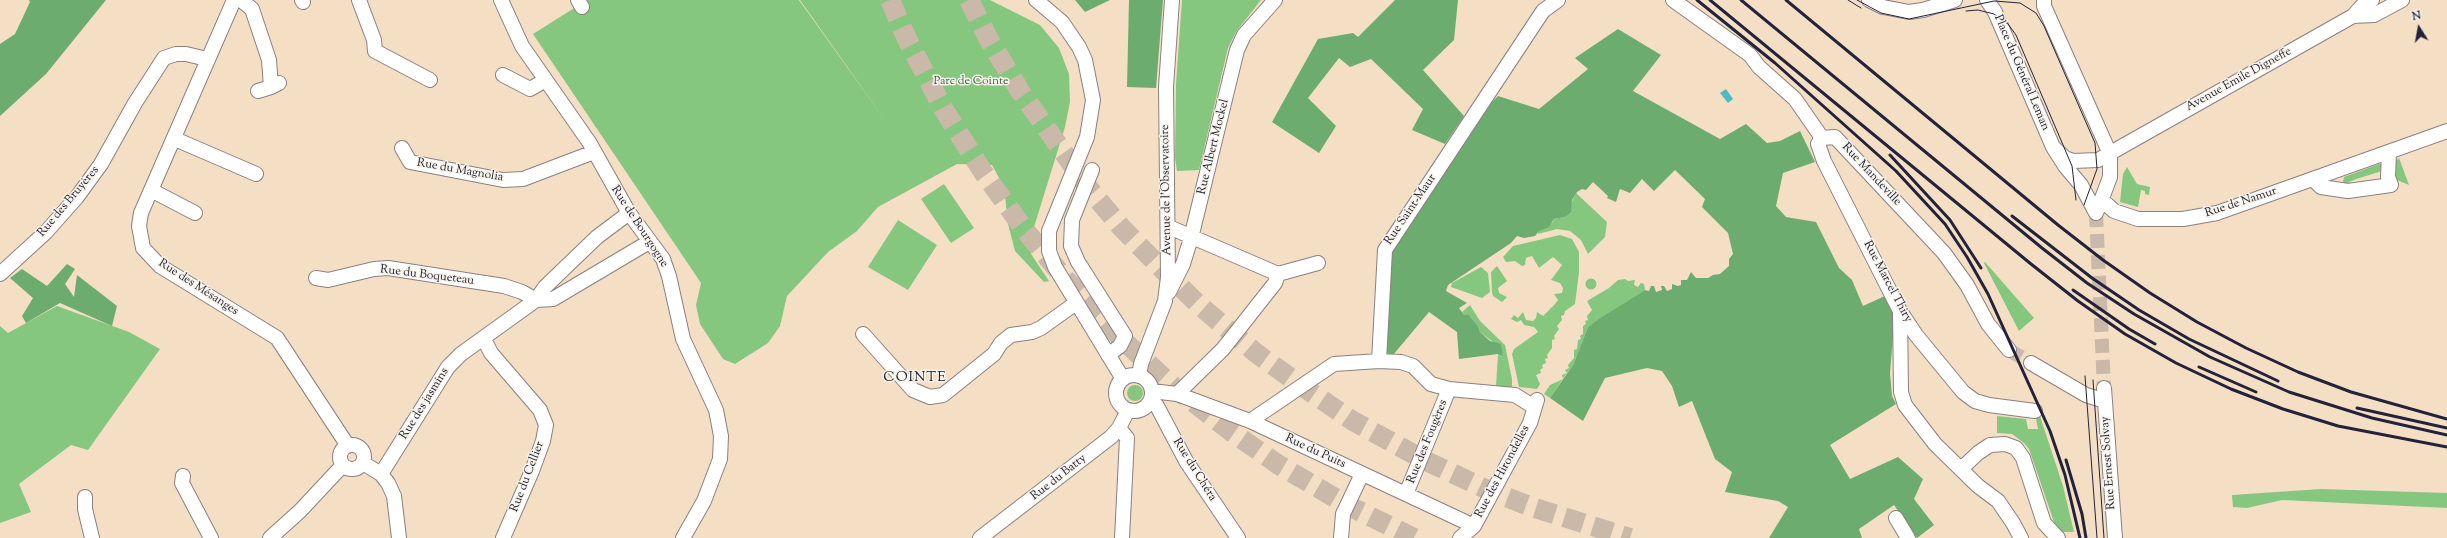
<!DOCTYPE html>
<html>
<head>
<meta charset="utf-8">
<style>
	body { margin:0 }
	#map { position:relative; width:2447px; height:538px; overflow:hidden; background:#f4dfc5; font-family:"Sorts Mill Goudy",serif }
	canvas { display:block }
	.north { position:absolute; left:2399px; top:8px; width:40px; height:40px; -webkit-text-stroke:3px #f7f3e8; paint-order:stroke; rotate:349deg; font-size:11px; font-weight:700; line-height:16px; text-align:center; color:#22223b }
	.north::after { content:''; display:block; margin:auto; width:14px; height:18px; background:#22223b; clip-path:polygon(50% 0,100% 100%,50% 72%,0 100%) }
</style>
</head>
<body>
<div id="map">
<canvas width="2447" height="538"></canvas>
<div class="north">N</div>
</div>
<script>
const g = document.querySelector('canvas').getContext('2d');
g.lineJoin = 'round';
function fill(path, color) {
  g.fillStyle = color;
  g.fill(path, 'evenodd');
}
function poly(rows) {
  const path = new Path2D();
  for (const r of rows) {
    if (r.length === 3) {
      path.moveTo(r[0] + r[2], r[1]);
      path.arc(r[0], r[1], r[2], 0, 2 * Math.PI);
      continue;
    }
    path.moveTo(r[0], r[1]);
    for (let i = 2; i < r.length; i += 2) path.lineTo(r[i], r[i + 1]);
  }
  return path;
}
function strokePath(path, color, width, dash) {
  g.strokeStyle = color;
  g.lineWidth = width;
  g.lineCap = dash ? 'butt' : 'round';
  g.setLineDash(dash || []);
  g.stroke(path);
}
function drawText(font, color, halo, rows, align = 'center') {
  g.font = font + ' "Sorts Mill Goudy",serif';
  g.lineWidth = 3;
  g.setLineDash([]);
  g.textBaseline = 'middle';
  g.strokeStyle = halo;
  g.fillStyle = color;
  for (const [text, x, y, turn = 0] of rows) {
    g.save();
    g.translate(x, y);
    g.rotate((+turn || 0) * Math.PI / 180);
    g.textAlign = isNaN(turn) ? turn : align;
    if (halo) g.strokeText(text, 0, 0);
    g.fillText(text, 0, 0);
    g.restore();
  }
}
fill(poly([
	[587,0,799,0,887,123,800,0,990,0,1040,25,1059,48,1069,74,1070,102,1065,127,1030,240,1031,254,1049,281,1044,282,1015,251,1008,224,1004,187,992,165,957,164,878,207,857,231,828,252,787,296,780,326,768,343,735,364,723,359,700,324,696,305,701,283,533,34],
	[1182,0,1261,0,1236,32,1228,48,1199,170,1177,171,1175,158,1176,84],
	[2399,158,2409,185,2397,180,2394,174,2395,162],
	[2379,164,2383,164,2382,171,2356,179,2345,184,2343,182,2344,177],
	[2127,167,2137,184,2150,187,2149,195,2145,194,2145,191,2141,190,2138,207,2120,202,2123,174],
	[944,184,974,228,951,243,921,199],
	[1576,193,1607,222,1605,237,1588,254,1581,240,1570,231,1557,229,1538,234,1538,231,1553,222,1554,219,1565,217],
	[898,220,937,245,908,290,868,267],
	[1560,235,1572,239,1579,252,1579,272,1575,304,1565,311,1564,315,1561,316,1562,320,1557,326,1559,329,1554,336,1555,339,1552,340,1552,348,1547,355,1548,358,1545,359,1546,363,1542,365,1543,368,1540,370,1541,373,1536,375,1540,384,1537,389,1519,387,1512,354,1514,349,1538,332,1534,327,1524,325,1521,320,1517,322,1511,319,1514,315,1518,318,1523,312,1526,320,1533,321,1536,318,1537,312,1543,316,1555,304,1558,300,1554,294,1562,293,1563,288,1560,283,1551,280,1562,265,1553,257,1539,268,1532,256,1526,258,1525,265,1522,266,1515,261,1506,262,1503,257,1513,246],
	[1985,262,2034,318,2019,331,1984,263],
	[1497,266,1507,281,1498,288,1499,293,1507,297,1502,302,1493,296,1492,292,1491,272],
	[1481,267,1488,273,1490,292,1482,298,1451,287,1452,283],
	[1591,284,5.5],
	[1625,279,1628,281,1635,280,1634,285,1638,287,1641,283,1644,284,1645,290,1588,327,1573,365,1564,377,1550,398,1544,394,1550,385,1563,379,1562,375,1567,373,1565,370,1569,368,1568,365,1574,358,1574,350,1577,349,1578,340,1581,339,1580,336,1583,334,1583,326,1586,324,1585,321,1588,320,1587,316,1592,310,1587,301,1609,288,1618,280],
	[1470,305,1480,321,1505,345,1512,379,1512,387,1496,386,1498,354,1502,357,1503,355,1493,342,1480,332,1478,326,1468,314,1464,315,1462,312],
	[57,306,129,332,160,349,88,450,71,445,19,484,31,512,0,523,0,326,8,333],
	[1135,393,8],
	[2039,413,2063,486,2074,532,2063,532,2055,525,2029,449,2024,443,2012,434,1997,433,1997,416,2026,419,2028,429,2038,429,2035,414],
	[2321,489,2447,493,2447,508,2282,500,2247,508,2233,507,2232,495]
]), '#85c77f');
fill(poly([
	[29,0,106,0,46,74,0,116,0,44,15,34,30,2],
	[1075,0,1110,0,1085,12],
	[1129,0,1163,0,1156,88,1127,87],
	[1395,0,1458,0,1454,40,1423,70,1464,116,1445,144,1412,130,1423,109,1371,59,1350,67,1339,58,1308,98,1336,126,1319,153,1272,122,1318,39,1353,33,1358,37],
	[1618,29,1661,55,1633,91,1720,139,1746,124,1767,143,1780,141,1800,131,1815,162,1783,173,1776,206,1786,217,1816,222,1839,268,1852,280,1863,306,1887,295,1895,312,1890,373,1892,396,1896,404,1830,445,1850,479,1898,457,1923,479,1914,499,1934,525,1917,538,1894,505,1859,529,1862,538,1769,538,1788,507,1778,501,1725,492,1732,472,1715,459,1692,401,1679,407,1672,386,1662,371,1647,368,1605,378,1583,421,1550,398,1573,365,1588,327,1599,319,1645,290,1649,291,1651,286,1654,286,1656,292,1662,290,1661,286,1664,286,1667,291,1672,289,1672,284,1678,286,1681,285,1681,280,1687,280,1691,272,1696,278,1708,278,1713,275,1720,274,1729,266,1729,259,1733,254,1728,233,1702,207,1705,199,1675,170,1654,191,1642,179,1630,193,1620,189,1616,202,1607,198,1608,196,1593,182,1586,190,1582,189,1577,192,1572,200,1571,212,1565,217,1554,219,1549,227,1539,231,1535,236,1524,238,1517,236,1511,243,1448,285,1446,291,1467,303,1459,308,1464,315,1468,314,1478,326,1480,332,1490,341,1501,344,1503,357,1498,354,1459,359,1457,332,1429,312,1393,355,1388,354,1384,347,1387,260,1492,102,1498,96,1539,109,1588,69,1575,58],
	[67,264,75,269,65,284,74,297,77,275,117,306,112,326,60,303,26,323,22,316,33,298,10,278,22,269,47,286]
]), '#6cac6e');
fill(poly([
	[1726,89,1733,99,1728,103,1720,93]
]), '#4cbac5');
strokePath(poly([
	[2096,213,2104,388],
	[2009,350,2031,363]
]), '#cab9a9', 14, [14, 7]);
strokePath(poly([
	[890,0,907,39,944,110,983,172,1024,229,1067,281,1126,343,1175,388,1233,433,1279,465,1349,506,1414,538],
	[969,0,988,38,1020,91,1090,190,1121,227,1162,269,1199,305,1256,353,1303,387,1353,421,1426,461,1488,490,1532,507,1630,538]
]), '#cab9a9', 20, [20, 10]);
const minor = poly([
	[234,0,141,213,139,226,143,248,160,266,277,338,348,446],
	[241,0,252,9,269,60,271,87,279,83],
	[302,0,303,2],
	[359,0,374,40,375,51,430,80],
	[501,0,522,46,589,142,629,213,663,259,669,276,683,339,716,410,721,436,720,459,704,501,683,538],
	[578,0,582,7],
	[1036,0,1062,22,1079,47,1085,60,1093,100,1087,137,1049,231,1049,251,1055,267,1123,379],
	[1673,0,1750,55,1759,67,1795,99,1822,138],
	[1869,0,1883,7,1909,12,1923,10,1955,0],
	[1987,0,1995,12,2053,147,2065,166,2081,185,2096,213],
	[2044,0,2044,6,2110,154,2110,177,2098,209],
	[2353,16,2374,15,2402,0],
	[503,75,530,89,544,81],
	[258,91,271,87],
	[1822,138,1818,144,1824,161,1900,311,1916,335,1963,392,1975,401,1989,405,2035,411],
	[1822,138,1835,137,1944,253,1967,285,1988,324,2009,350],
	[175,139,256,174],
	[2053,147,2065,158,2073,161,2098,160,2353,16,2362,6,2372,0],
	[402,148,410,162,503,180,523,179,594,152],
	[1092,170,1072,220,1071,246,1078,262,1125,336,1120,346,1108,355],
	[2313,179,2321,187,2348,191,2391,185,2388,177,2389,152],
	[151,190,195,213],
	[2102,200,2114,211,2138,219,2183,219,2217,213,2447,131],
	[1169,227,1278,274],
	[0,274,46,232,77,197,101,164,135,103,164,58,176,54,186,54,207,59],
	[1278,274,1318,263],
	[316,278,328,280,374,269,388,268,504,286,522,292,536,300],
	[1169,292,1183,264,1191,238,1237,50,1244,35,1275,0],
	[536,300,553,299,649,242],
	[1900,311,1901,392,1905,405,1935,444,1978,486,1998,501,2013,523,2021,538],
	[863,334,913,390,930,397,943,395,994,354,1001,343,1011,335,1032,332,1041,328,1076,303],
	[484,339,491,353,540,410,546,425,543,441,532,471,503,538],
	[1379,361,1385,250,1543,11,1558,0],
	[2031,363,2086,395,2105,401],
	[1134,393,18],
	[1139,376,1141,364,1165,301,1168,277,1166,87,1172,0],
	[2104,388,2115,538],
	[1152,391,1177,394,1250,421,1474,526],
	[1177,394,1223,349,1275,283,1278,274],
	[1151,400,1157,406,1186,461,1238,538],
	[1250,421,1334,364,1379,361,1401,362,1413,366,1431,384,1449,389,1515,395,1534,407],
	[1119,428,1127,438,1122,538],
	[352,457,12],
	[363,463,381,474,388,483,394,496,399,538],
	[1961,469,1978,453,1990,445,2005,444,2016,448,2023,458,2044,523,2058,538],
	[381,474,448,367,461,354,536,300,545,287,597,237,629,213],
	[183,476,182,483,211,538],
	[1406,494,1449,389],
	[85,497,85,509,92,538],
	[1896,518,1908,538],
	[270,538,300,511,343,465],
	[980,538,1111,437,1119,428,1128,410],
	[1341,538,1343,514,1362,474],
	[1460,538,1474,526,1530,423,1537,400]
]);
strokePath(minor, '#8b8080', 16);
strokePath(minor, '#fff', 14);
strokePath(poly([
	[1848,0,1861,8],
	[1857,0,1881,13,1909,19,1994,1,2020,3,2036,13,2044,26,2095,143,2097,169,2084,205],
	[1966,11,1978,10,1994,14,2008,24,2016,35,2072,166,2076,200],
	[2085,376,2097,538],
	[2093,380,2104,538]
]), '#22223b', 1);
strokePath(poly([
	[1697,0,1775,63,1896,171,1945,224,1967,257,1988,294,2050,431,2065,475,2080,538],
	[1710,0,2031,264,2078,301,2125,334,2176,363,2231,389,2283,409,2338,426,2447,447],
	[1741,0,2042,248,2087,283,2134,314,2210,357,2289,392,2372,418,2447,435],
	[1786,0,2058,225,2103,260,2150,293,2197,322,2246,348,2298,372,2351,392,2447,419],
	[1890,155,1950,220,1981,268],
	[2012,216,2092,278,2139,310,2189,339,2278,381],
	[2073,290,2129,329,2155,344],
	[2199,367,2256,392],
	[2357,408,2447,428],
	[2066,460,2082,514,2086,538]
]), '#22223b', 3);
drawText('12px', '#22223b', '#f7f3e8', [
	["Place du Général Leman",2021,73,67],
	["Avenue Emile Digneffe",2239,80,-29],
	["Rue Albert Mockel",1214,147,-76],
	["Rue du Magnolia",460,171,10],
	["Rue Mandeville",1871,175,47],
	["Avenue de l'Observatoire",1167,190,-91],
	["Rue des Bruyères",69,202,-50],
	["Rue de Namur",2241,203,-18],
	["Rue Saint-Maur",1411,210,-56],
	["Rue de Bourgogne",639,227,57],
	["Rue du Boqueteau",427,276,7],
	["Rue Marcel Thiry",1887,282,62],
	["Rue des Mésanges",198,288,33],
	["Rue des jasmins",425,404,-58],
	["Rue des Fougères",1428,442,-68],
	["Rue du Puits",1315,452,25],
	["Rue Ernest Solvay",2109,463,-94],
	["Rue du Chéra",1194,470,58],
	["Rue des Hirondelles",1503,472,-62],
	["Rue du Cellier",528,477,-69],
	["Rue du Batty",1059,478,-38]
]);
drawText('12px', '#455c53', '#f7f3e8', [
	["Parc de Cointe",971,82]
]);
g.letterSpacing = '1px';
drawText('14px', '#22223b', '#f7f3e8', [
	["COINTE",915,379]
]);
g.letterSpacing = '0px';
</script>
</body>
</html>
